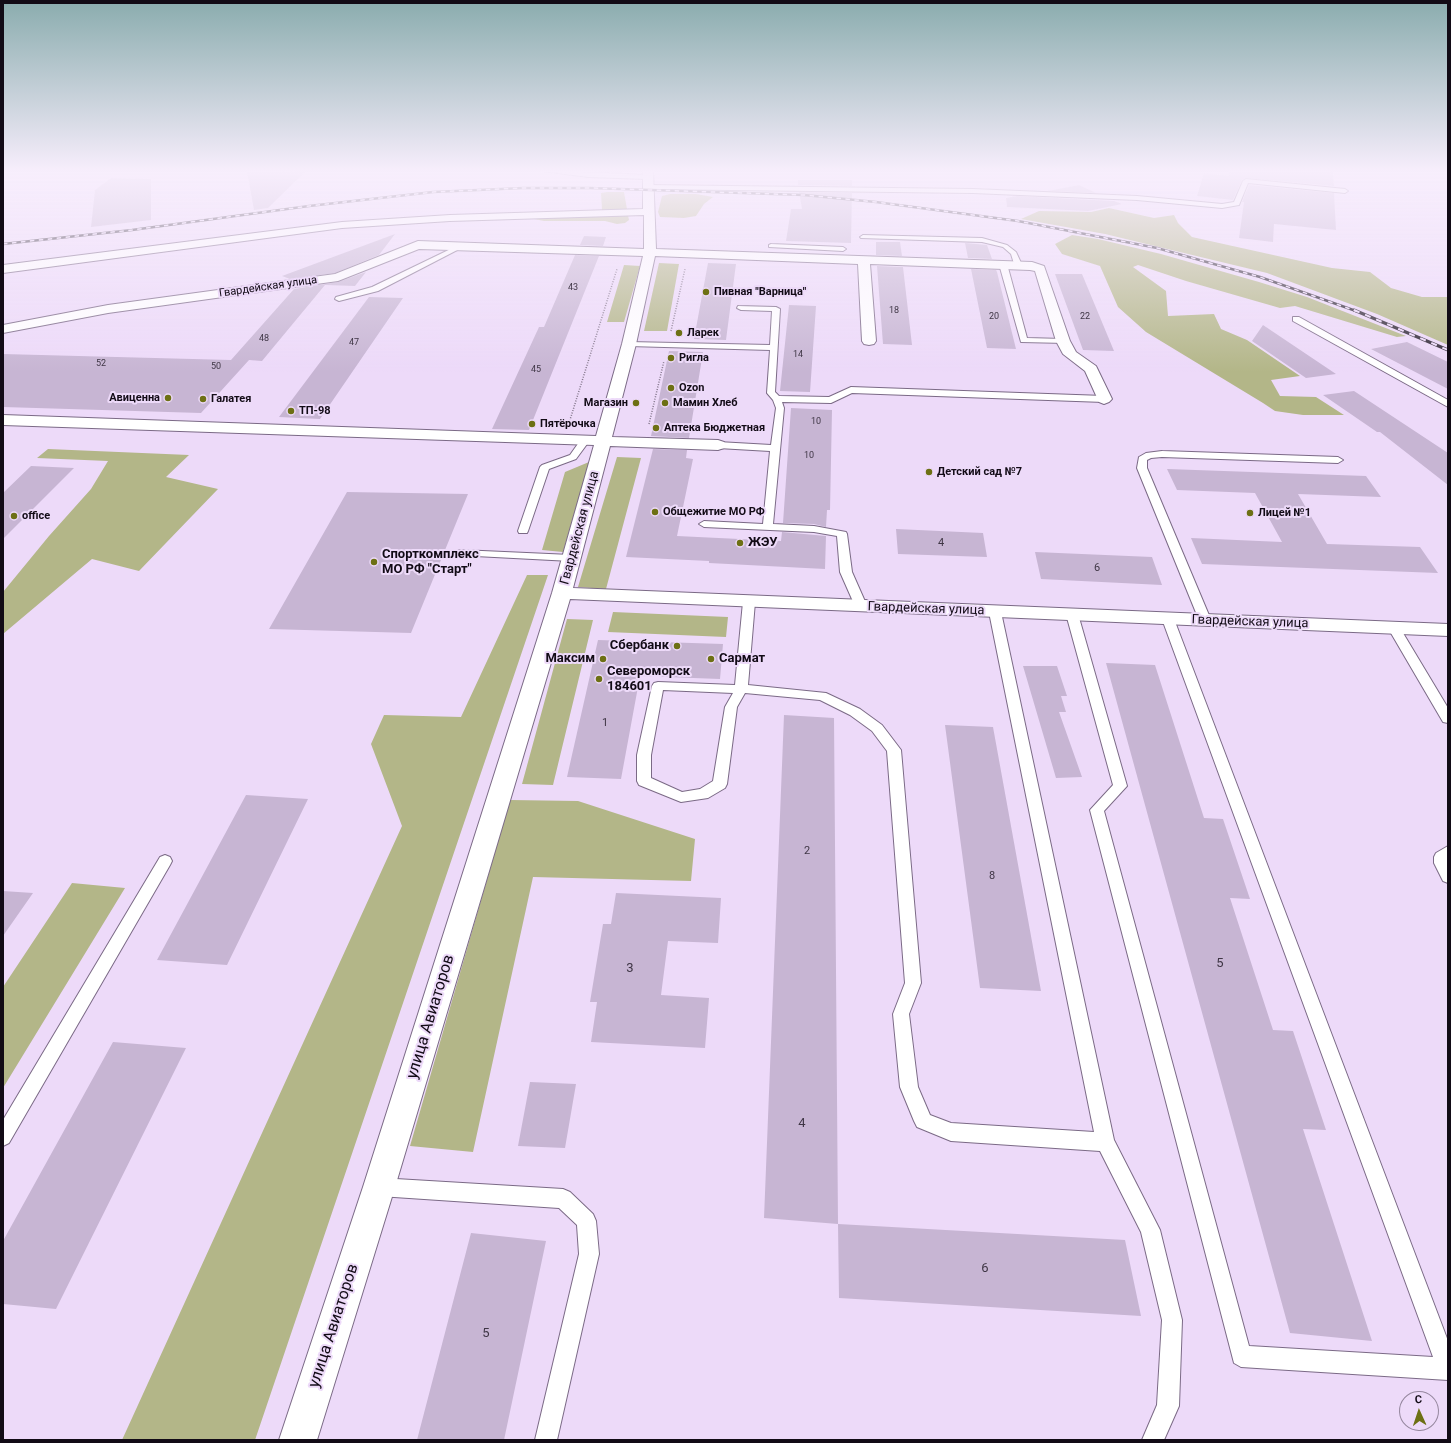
<!DOCTYPE html>
<html>
<head>
<meta charset="utf-8">
<style>
	body { margin:0 }
	#map { position:relative; width:1451px; height:1443px; overflow:hidden; background:#eddaf9; font-family:Roboto,sans-serif }
	canvas { display:block }
	.frame { position:absolute; inset:0; border:4px solid #120b16; pointer-events:none }
	.north { position:absolute; left:1399px; top:1391px; width:40px; height:40px; box-sizing:border-box; background:#eddaf9; border:1px solid #95879e; border-radius:50%; rotate:357deg; font-size:11px; font-weight:700; line-height:16px; text-align:center; color:#120b16 }
	.north::after { content:''; display:block; margin:auto; width:14px; height:18px; background:#6d7014; clip-path:polygon(50% 0,100% 100%,50% 72%,0 100%) }
</style>
</head>
<body>
<div id="map">
<canvas width="1451" height="1443"></canvas>
<div class="frame"></div>
<div class="north">С</div>
</div>
<script>
const g = document.querySelector('canvas').getContext('2d');
g.lineJoin = 'round';
function fill(path, color) {
  g.fillStyle = color;
  g.fill(path, 'evenodd');
}
function poly(rows) {
  const path = new Path2D();
  for (const r of rows) {
    path.moveTo(r[0], r[1]);
    for (let i = 2; i < r.length; i += 2) path.lineTo(r[i], r[i + 1]);
  }
  return path;
}
function strokePath(path, color, width, dash) {
  g.strokeStyle = color;
  g.lineWidth = width;
  g.lineCap = dash ? 'butt' : 'round';
  g.setLineDash(dash || []);
  g.stroke(path);
}
function drawText(font, color, halo, rows, align = 'center') {
  g.font = font + ' Roboto,sans-serif';
  g.lineWidth = 4;
  g.setLineDash([]);
  g.textBaseline = 'middle';
  g.strokeStyle = halo;
  g.fillStyle = color;
  for (const [text, x, y, turn = 0] of rows) {
    g.save();
    g.translate(x, y);
    g.rotate((+turn || 0) * Math.PI / 180);
    g.textAlign = isNaN(turn) ? turn : align;
    if (halo) g.strokeText(text, 0, 0);
    g.fillText(text, 0, 0);
    g.restore();
  }
}
fill(poly([
	[607,192,624,192,627,209,602,210,601,193],
	[670,194,696,194,713,197,704,204,696,216,684,218,660,217,658,212,662,196],
	[1109,208,1154,218,1174,215,1178,223,1192,237,1332,268,1370,272,1391,288,1422,297,1448,297,1448,345,1377,314,1267,273,1105,234,1021,219,1039,211,1091,212],
	[628,215,629,220,625,223,617,224,605,221,544,221,534,219,533,217],
	[1072,235,1098,239,1161,254,1259,282,1307,297,1406,336,1397,337,1295,306,1280,308,1186,281,1138,265,1133,267,1166,291,1168,316,1214,314,1221,329,1247,340,1300,376,1271,380,1280,396,1316,397,1344,415,1303,415,1275,411,1263,403,1146,332,1118,307,1100,266,1062,254,1055,244],
	[659,263,679,264,667,331,644,331],
	[624,265,640,266,624,322,607,322],
	[48,449,189,455,166,477,218,489,139,571,92,559,3,634,3,592,49,536,91,489,108,461,37,458],
	[617,457,641,458,606,589,578,587],
	[589,462,563,552,542,550,565,472],
	[527,575,548,575,255,1440,122,1440,402,826,371,744,384,715,461,717],
	[613,612,728,617,726,637,608,632],
	[567,619,593,620,553,785,522,784],
	[510,800,578,801,695,839,691,881,533,877,473,1152,410,1146],
	[72,883,125,888,3,1088,3,987]
]), '#b3b688');
fill(poly([
	[1230,170,1321,170,1333,172,1334,186,1246,178,1242,180,1233,200,1197,196,1204,173,1229,176],
	[247,171,305,172,268,208,254,210],
	[111,178,151,179,151,220,91,227,95,190],
	[798,180,852,180,852,186,798,185],
	[1079,185,1096,193,1048,191],
	[1249,185,1334,193,1336,230,1274,224,1273,242,1239,238,1244,202,1242,202],
	[799,192,852,193,851,243,786,241,791,209,802,209],
	[1017,196,1114,201,1122,204,1088,211,1007,207,1006,198],
	[395,234,379,255,335,273,290,279,282,276],
	[584,236,606,237,603,246,580,245],
	[876,242,900,242,902,256,876,255],
	[965,243,987,245,992,259,968,258],
	[575,255,599,256,529,430,492,429,539,327,544,327],
	[708,263,736,264,726,340,694,339],
	[877,266,903,267,912,345,883,344],
	[971,269,996,270,997,272,1016,349,987,348],
	[366,272,355,286,325,285,262,361,249,360,201,413,3,407,3,354,231,360,294,289,338,282],
	[1055,274,1082,274,1114,351,1083,350],
	[369,297,403,298,320,419,279,417],
	[789,305,816,306,810,392,780,391],
	[1263,325,1336,374,1306,378,1252,341],
	[1407,342,1448,362,1448,389,1371,349],
	[669,351,703,352,689,438,651,436],
	[1354,391,1448,453,1448,485,1380,432,1377,432,1323,395],
	[791,408,832,410,830,510,827,510,826,527,814,524,783,523],
	[653,449,687,450,686,458,693,459,677,536,781,541,782,532,826,536,825,569,709,563,709,561,626,557],
	[31,466,74,468,3,539,3,493],
	[1167,469,1366,476,1381,497,1298,494,1327,544,1420,547,1438,573,1202,564,1191,538,1282,542,1255,493,1177,490],
	[347,492,468,494,411,633,269,629],
	[896,529,983,533,987,557,898,554],
	[1035,552,1152,557,1162,585,1041,579],
	[598,640,723,644,720,679,640,676,621,779,567,777],
	[1106,663,1155,665,1204,818,1223,819,1250,899,1230,898,1273,1030,1293,1031,1326,1130,1303,1129,1372,1341,1290,1333],
	[1023,666,1057,666,1067,696,1061,696,1066,712,1059,712,1082,777,1056,778],
	[784,715,834,718,838,1224,764,1218],
	[945,725,993,727,1041,991,980,988],
	[246,795,308,799,227,965,157,960],
	[3,891,33,893,3,936],
	[616,893,721,898,718,943,668,941,661,995,709,998,705,1048,591,1042,597,1002,590,1002,603,924,611,924],
	[113,1042,186,1048,56,1309,3,1304,3,1241],
	[530,1082,576,1084,565,1148,518,1146],
	[838,1224,1125,1240,1141,1316,839,1298],
	[471,1233,546,1241,504,1440,417,1440]
]), '#c7b5d3');
const lane = poly([
	[535,170,648,175,651,177,648,179,588,177,535,170],
	[1246,179,1345,189,1348,191,1345,193,1248,183,1239,205,1222,208,1137,200,973,193,649,189,646,187,649,185,973,189,1137,196,1222,204,1234,202,1243,181,1246,179],
	[863,235,982,238,1007,245,1016,252,1022,265,1018,267,1015,267,1011,254,1003,247,982,242,861,238,860,237,863,235],
	[461,244,464,246,463,247,378,291,339,301,335,299,336,297,372,287,461,244],
	[771,244,843,247,846,249,843,251,769,247,769,245,771,244],
	[1000,262,1006,262,1007,264,1027,338,1063,339,1067,341,1066,343,1021,342,999,264,1000,262],
	[738,306,776,307,780,309,775,392,779,396,829,397,851,387,1104,396,1108,399,1104,402,852,393,831,403,782,402,784,408,773,524,814,526,846,532,847,534,852,572,867,606,865,608,861,609,857,608,855,606,840,572,837,536,814,532,704,527,699,524,704,521,763,524,770,451,718,448,713,445,718,442,771,445,776,408,773,400,767,393,770,350,629,346,625,344,629,342,770,345,772,311,741,310,737,308,738,306],
	[1293,317,1299,317,1448,400,1448,407,1293,321,1293,317],
	[585,437,590,440,576,459,549,469,528,531,527,533,519,533,518,531,540,467,542,465,570,455,582,438,585,437],
	[1162,451,1338,457,1343,460,1338,463,1162,457,1151,458,1147,460,1147,468,1211,620,1209,623,1205,624,1201,623,1199,620,1137,468,1139,457,1146,453,1162,451],
	[460,550,571,555,576,558,571,561,456,555,455,553,456,551,460,550],
	[749,599,753,600,755,602,748,685,826,693,860,709,882,725,901,750,921,983,909,1014,918,1087,930,1115,951,1123,1094,1132,989,612,991,610,995,608,999,610,1001,612,1114,1140,1160,1230,1182,1320,1179,1406,1164,1440,1142,1440,1157,1405,1162,1320,1141,1232,1100,1151,951,1141,917,1127,914,1121,900,1087,893,1014,905,983,887,751,872,731,850,715,820,700,745,693,737,707,727,784,725,788,708,798,681,802,639,785,637,781,637,755,652,686,654,683,658,682,735,685,743,602,745,600,749,599],
	[663,690,733,693,725,707,713,781,700,789,682,792,651,778,651,755,663,690],
	[1072,610,1076,611,1078,614,1127,786,1104,811,1249,1346,1433,1357,1162,619,1164,616,1168,615,1172,616,1174,619,1448,1341,1448,1380,1241,1367,1234,1363,1090,810,1113,785,1066,614,1068,611,1072,610],
	[1394,624,1398,625,1400,628,1448,708,1448,723,1443,722,1388,628,1390,625,1394,624],
	[1448,846,1448,883,1443,881,1434,863,1434,857,1436,853,1448,846],
	[165,855,170,857,172,861,170,865,9,1143,3,1146,3,1120,160,857,165,855],
	[379,1178,563,1189,570,1192,593,1214,596,1221,599,1254,557,1440,535,1440,579,1254,577,1225,559,1208,379,1196,372,1194,370,1187,372,1180,379,1178]
]);
const street = poly([
	[643,170,653,170,656,249,1032,262,1044,266,1070,341,1076,352,1096,366,1112,399,1109,402,1104,404,1099,402,1085,371,1063,354,1056,341,1035,271,1030,270,870,264,876,341,874,344,869,345,864,344,862,341,858,264,655,256,636,344,612,437,718,440,724,442,726,445,724,448,718,450,610,446,573,588,1448,624,1448,636,570,599,395,1187,317,1440,279,1440,363,1187,552,593,594,445,3,425,3,415,596,436,622,344,643,256,419,249,338,281,108,313,3,333,3,325,108,305,335,274,418,241,644,249,644,215,450,221,342,228,3,273,3,265,342,222,450,215,643,209,643,170]
]);
strokePath(lane, '#7b6a86', 2);
strokePath(street, '#7b6a86', 2);
strokePath(poly([
	[671,331,685,269],
	[569,423,617,269],
	[649,424,664,361]
]), '#82758a', 1.5, [1, 1.5]);
fill(lane, '#fff');
fill(street, '#fff');
const railFar1 = poly([
	[3,244,132,230,309,206,433,192,523,188,590,188,804,195,876,202,1018,221,1157,248,1260,277,1356,311]
]);
const rail = poly([
	[1354,310,1448,350]
]);
strokePath(railFar1, '#322a38', 2.5);
strokePath(rail, '#322a38', 3);
strokePath(railFar1, '#eddaf9', 1.5, [4.5]);
strokePath(rail, '#eddaf9', 2, [6]);
const sky = g.createLinearGradient(0, 0, 0, 372);
sky.addColorStop(0, '#8aacae');
sky.addColorStop(0.46, '#f7eefc');
sky.addColorStop(1, '#f7eefc00');
g.fillStyle = sky;
g.fillRect(0, 0, 1451, 372);
for (const [x, y, r, color] of [
	[706,292,4,"#6d7014"],
	[679,333,4,"#6d7014"],
	[671,358,4,"#6d7014"],
	[671,388,4,"#6d7014"],
	[168,398,4,"#6d7014"],
	[203,399,4,"#6d7014"],
	[636,403,4,"#6d7014"],
	[665,403,4,"#6d7014"],
	[291,411,4,"#6d7014"],
	[532,424,4,"#6d7014"],
	[656,428,4,"#6d7014"],
	[929,472,4,"#6d7014"],
	[655,512,4,"#6d7014"],
	[1250,513,4,"#6d7014"],
	[14,516,4,"#6d7014"],
	[740,543,4,"#6d7014"],
	[374,562,4,"#6d7014"],
	[677,646,4,"#6d7014"],
	[603,659,4,"#6d7014"],
	[711,659,4,"#6d7014"],
	[599,679,4,"#6d7014"]
]) {
  const dot = new Path2D();
  dot.arc(x, y, r, 0, 2 * Math.PI);
  g.fillStyle = color;
  g.fill(dot);
  strokePath(dot, '#eddaf9', 1.5);
}
drawText('9px', '#3f3645', null, [
	["43",573,288],
	["18",894,311],
	["20",994,317],
	["22",1085,317],
	["48",264,339],
	["47",354,343],
	["14",798,355],
	["52",101,364],
	["50",216,367],
	["45",536,370],
	["10",816,422],
	["10",809,456]
]);
drawText('11px', '#120b16', '#eddaf9', [
	["Гвардейская улица",268,287,-8]
]);
drawText('bold 11px', '#120b16', '#eddaf9', [
	["Пивная \"Варница\"",714,292],
	["Ларек",687,333],
	["Ригла",679,358],
	["Ozon",679,388],
	["Авиценна",160,398,"right"],
	["Галатея",211,399],
	["Магазин",628,403,"right"],
	["Мамин Хлеб",673,403],
	["ТП-98",299,411],
	["Пятёрочка",540,424],
	["Аптека Бюджетная",664,428],
	["Детский сад №7",937,472],
	["Общежитие МО РФ",663,512],
	["Лицей №1",1258,513],
	["office",22,516]
], 'left');
drawText('11px', '#3f3645', null, [
	["4",941,543],
	["6",1097,568],
	["1",605,723],
	["2",807,851],
	["8",992,876]
]);
drawText('13px', '#120b16', '#eddaf9', [
	["Гвардейская улица",580,528,-75],
	["Гвардейская улица",926,609,2],
	["Гвардейская улица",1250,622,2]
]);
drawText('bold 13px', '#120b16', '#eddaf9', [
	["ЖЭУ",748,543],
	["Спорткомплекс",382,555],
	["МО РФ \"Старт\"",382,570],
	["Сбербанк",669,646,"right"],
	["Максим",595,659,"right"],
	["Сармат",719,659],
	["Североморск",607,672],
	["184601",607,687]
], 'left');
drawText('13px', '#3f3645', null, [
	["5",1220,964],
	["3",630,969],
	["4",802,1124],
	["6",985,1269],
	["5",486,1334]
]);
drawText('16px', '#120b16', '#eddaf9', [
	["улица Авиаторов",431,1017,-73],
	["улица Авиаторов",334,1326,-72]
]);
</script>
</body>
</html>
